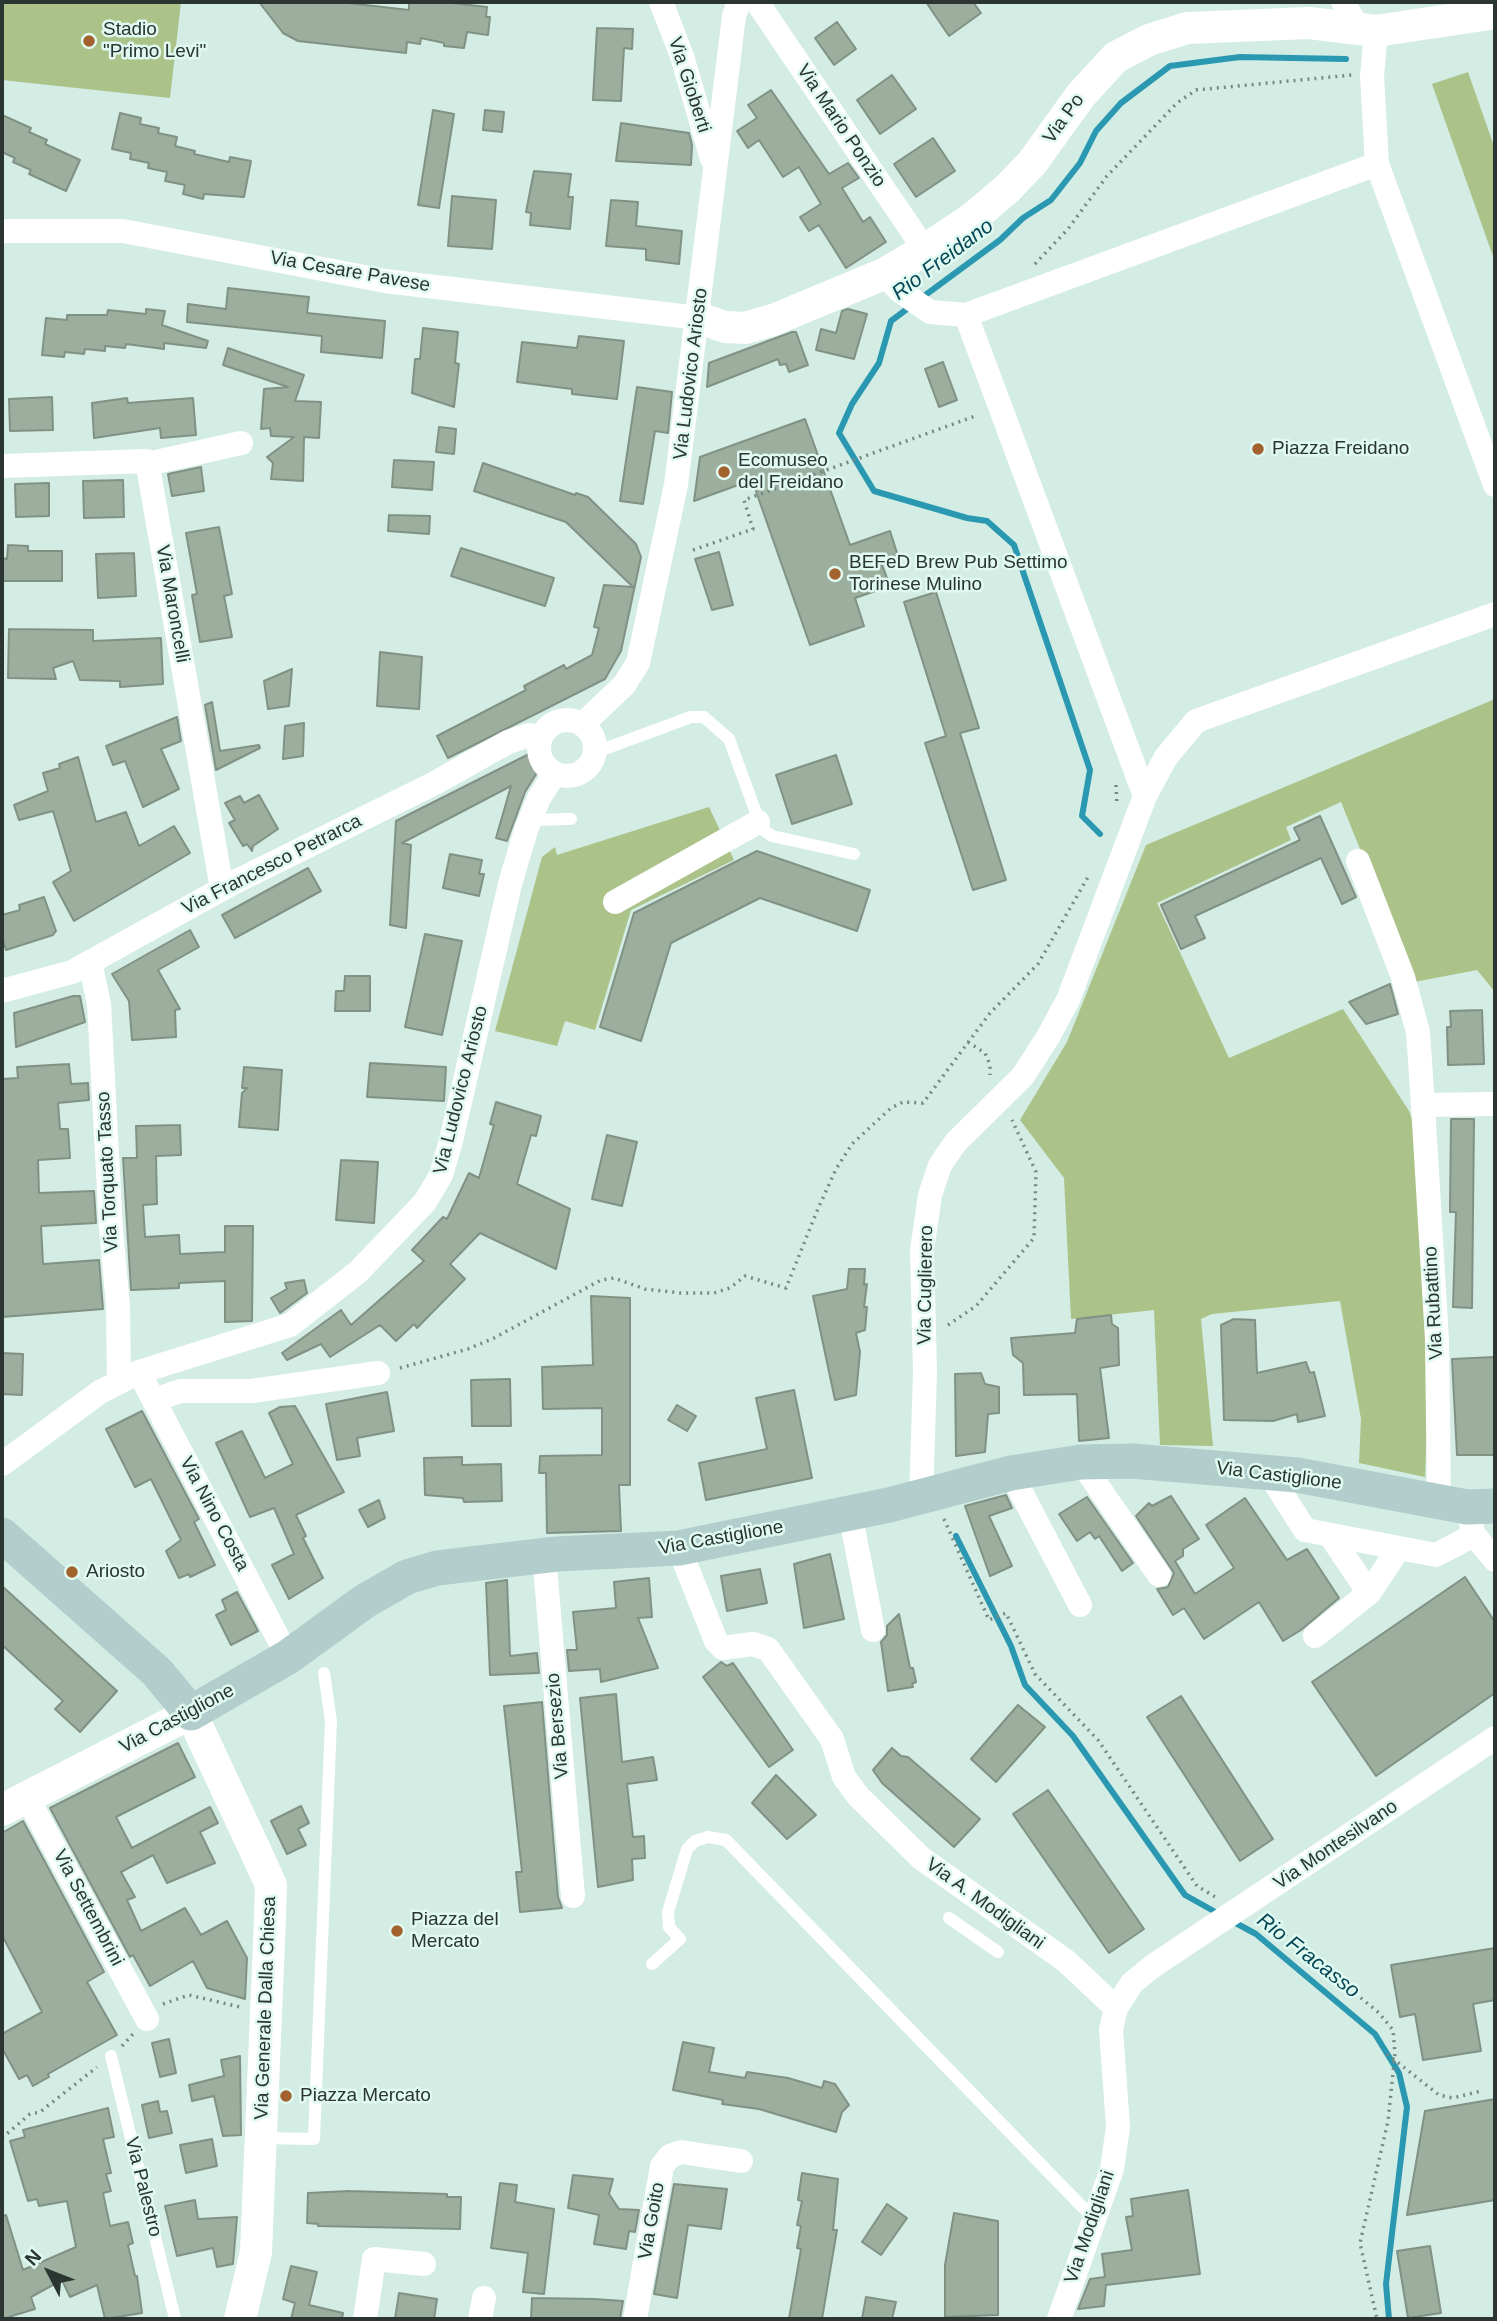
<!DOCTYPE html>
<html>
<head>
<meta charset="utf-8">
<style>
	body { margin:0 }
	#map { position:relative; width:1497px; height:2321px; overflow:hidden; background:#d3ece4; font-family:Arial,sans-serif }
	canvas { display:block }
	.frame { position:absolute; inset:0; border:4px solid #2b3531; pointer-events:none }
	.north { position:absolute; left:14px; top:2237px; width:70px; height:70px; -webkit-text-stroke:5px #e0faf1; paint-order:stroke; rotate:312deg; font-size:19px; font-weight:700; line-height:28px; text-align:center; color:#2b3531 }
	.north::after { content:''; display:block; margin:auto; width:24px; height:32px; background:#2b3531; clip-path:polygon(50% 0,100% 100%,50% 72%,0 100%) }
</style>
</head>
<body>
<div id="map">
<canvas width="1497" height="2321"></canvas>
<div class="frame"></div>
<div class="north">N</div>
</div>
<script>
const g = document.querySelector('canvas').getContext('2d');
g.lineJoin = 'round';
function fill(path, color) {
  g.fillStyle = color;
  g.fill(path, 'evenodd');
}
function poly(rows) {
  const path = new Path2D();
  for (const r of rows) {
    if (r.length === 3) {
      path.moveTo(r[0] + r[2], r[1]);
      path.arc(r[0], r[1], r[2], 0, 2 * Math.PI);
      continue;
    }
    path.moveTo(r[0], r[1]);
    for (let i = 2; i < r.length; i += 2) path.lineTo(r[i], r[i + 1]);
  }
  return path;
}
function strokePath(path, color, width, dash) {
  g.strokeStyle = color;
  g.lineWidth = width;
  g.lineCap = dash ? 'butt' : 'round';
  g.setLineDash(dash || []);
  g.stroke(path);
}
function drawText(font, color, halo, rows, align = 'center') {
  g.font = font + ' Arial,sans-serif';
  g.lineWidth = 5;
  g.setLineDash([]);
  g.textBaseline = 'middle';
  g.strokeStyle = halo;
  g.fillStyle = color;
  for (const [text, x, y, turn = 0] of rows) {
    g.save();
    g.translate(x, y);
    g.rotate((+turn || 0) * Math.PI / 180);
    g.textAlign = isNaN(turn) ? turn : align;
    if (halo) g.strokeText(text, 0, 0);
    g.fillText(text, 0, 0);
    g.restore();
  }
}
fill(poly([
	[2,2,181,2,170,98,2,80],
	[1468,72,1495,149,1495,262,1432,84],
	[1495,699,1495,992,1477,970,1414,982,1341,802,1286,827,1291,840,1157,903,1229,1058,1343,1009,1409,1111,1418,1135,1428,1402,1425,1477,1359,1463,1361,1419,1340,1301,1212,1314,1201,1319,1213,1446,1160,1445,1154,1310,1071,1319,1064,1178,1020,1120,1067,1042,1146,845],
	[709,807,734,860,631,910,595,1030,565,1021,557,1046,495,1031,542,857,555,847,557,855]
]), '#abc288');
strokePath(poly([
	[920,299,1000,240,1023,218,1051,200,1080,163,1096,131,1121,103,1170,66,1240,57,1346,59],
	[911,306,891,321,879,363,852,404,839,433,874,491,967,518,987,521,1014,545,1090,770,1082,816,1100,834],
	[956,1536,1011,1646,1025,1685,1073,1736,1185,1895,1219,1914],
	[1232,1921,1256,1934,1375,2034,1399,2073,1407,2107,1386,2284,1389,2319]
]), '#2a98b1', 6);
const building = poly([
	[259,2,339,2,409,10,409,2,443,2,487,7,486,17,490,17,488,35,467,32,464,48,444,46,444,43,421,38,420,44,407,42,406,53,298,41,283,33,259,2],
	[926,2,973,2,981,13,949,36,926,2],
	[837,22,856,49,834,65,815,38,837,22],
	[597,28,633,29,632,49,624,48,621,101,593,100,597,28],
	[892,75,916,109,880,134,857,100,892,75],
	[771,90,829,174,848,163,859,178,842,188,863,222,870,217,886,242,846,268,819,225,809,231,800,217,821,204,799,167,783,177,759,140,748,148,737,131,757,118,748,105,771,90],
	[433,110,454,114,439,208,418,205,433,110],
	[485,110,504,112,502,132,483,130,485,110],
	[120,113,141,118,140,124,159,128,158,133,177,137,175,146,195,151,194,154,229,162,230,157,251,161,244,197,204,194,203,199,183,194,185,185,165,181,167,172,148,168,149,163,130,159,131,153,112,149,120,113],
	[2,115,31,128,29,132,47,140,45,144,80,160,66,191,29,174,31,170,13,162,15,158,2,152,2,115],
	[621,123,689,133,692,145,691,165,616,161,621,123],
	[933,138,955,171,916,197,894,164,933,138],
	[534,171,571,174,568,197,573,197,570,229,530,225,531,213,526,212,534,171],
	[452,196,496,200,492,249,448,246,452,196],
	[611,200,638,202,636,226,682,231,679,264,646,260,646,249,606,246,611,200],
	[228,288,309,297,307,313,385,321,382,358,321,352,322,336,187,322,188,304,226,309,228,288],
	[146,309,165,311,162,325,208,341,206,348,164,343,164,349,126,344,125,348,105,346,105,351,85,349,84,354,65,352,64,357,42,355,46,318,67,320,67,315,107,315,108,310,146,314,146,309],
	[848,309,867,314,854,359,816,350,821,329,836,333,842,311,848,309],
	[423,328,458,332,455,363,459,364,454,407,412,393,415,359,420,359,423,328],
	[792,332,796,332,808,365,789,372,786,364,780,365,778,359,707,387,709,363,792,332],
	[579,336,624,341,617,399,572,394,572,389,517,382,522,342,577,348,579,336],
	[228,348,304,375,295,401,321,402,319,438,304,437,303,481,271,479,273,463,267,457,294,437,271,436,270,428,261,429,264,389,288,387,223,365,228,348],
	[943,362,957,400,939,407,925,369,943,362],
	[637,387,672,392,668,433,655,431,643,504,620,501,637,387],
	[52,397,53,430,10,431,9,399,52,397],
	[127,398,128,403,193,398,196,435,161,438,160,428,94,438,92,403,127,398],
	[805,419,850,545,890,531,898,556,881,562,890,586,855,598,864,626,810,645,752,480,694,501,700,457,805,419],
	[439,427,456,429,454,454,436,452,439,427],
	[394,460,434,462,432,490,392,487,394,460],
	[483,463,575,495,576,493,588,497,636,544,641,557,621,651,605,679,448,758,437,736,526,690,524,686,564,665,566,669,592,655,599,628,594,627,604,585,633,587,566,522,474,491,483,463],
	[201,467,204,491,172,496,168,474,201,467],
	[123,480,124,517,84,518,83,481,123,480],
	[49,483,49,516,16,517,15,484,49,483],
	[389,515,430,516,429,534,388,531,389,515],
	[219,527,232,594,224,596,232,637,200,642,192,595,197,594,186,533,219,527],
	[8,545,28,546,28,551,62,551,62,581,2,581,2,558,7,559,8,545],
	[461,548,554,578,545,606,451,576,461,548],
	[719,552,733,605,712,610,695,559,719,552],
	[134,553,136,596,98,598,96,554,134,553],
	[936,592,979,728,960,733,1006,880,973,890,925,743,946,736,904,602,936,592],
	[9,629,93,630,93,641,161,638,163,684,120,687,120,681,80,680,73,661,53,668,56,679,8,678,9,629],
	[380,652,422,657,419,709,377,706,380,652],
	[292,669,289,706,268,709,264,681,292,669],
	[212,702,220,751,259,745,260,748,216,770,205,705,212,702],
	[177,717,181,741,161,749,179,789,143,807,125,761,113,765,106,746,177,717],
	[304,723,303,756,283,759,285,726,304,723],
	[529,754,538,771,525,792,507,841,496,838,511,786,402,843,411,845,406,928,390,925,396,821,529,754],
	[836,755,852,804,792,824,776,775,836,755],
	[78,757,96,822,126,812,139,846,174,826,190,853,74,921,53,882,71,871,53,811,19,820,14,805,48,791,43,773,60,768,59,764,78,757],
	[259,795,278,829,253,846,252,851,247,844,243,846,229,823,235,820,225,803,240,796,244,803,259,795],
	[1320,816,1356,897,1342,904,1321,858,1195,916,1205,938,1181,949,1161,905,1300,840,1294,828,1320,816],
	[757,851,870,890,857,931,760,898,671,943,641,1041,600,1027,634,913,757,851],
	[450,854,482,860,479,874,484,874,479,896,443,888,450,854],
	[308,868,321,891,235,938,222,915,308,868],
	[44,897,56,931,53,935,6,950,2,937,2,915,20,910,19,905,44,897],
	[190,930,199,947,158,970,180,1009,175,1010,176,1037,132,1040,129,1001,112,974,190,930],
	[425,934,462,941,442,1035,405,1027,425,934],
	[345,976,370,976,370,1011,335,1011,336,991,344,991,345,976],
	[1390,984,1398,1014,1366,1024,1349,1002,1390,984],
	[73,996,80,996,85,1022,16,1047,14,1013,73,996],
	[1482,1010,1484,1064,1448,1065,1447,1027,1451,1027,1450,1011,1482,1010],
	[370,1063,446,1067,444,1101,367,1097,370,1063],
	[69,1064,71,1084,88,1083,89,1100,58,1103,60,1129,68,1129,70,1158,38,1160,39,1193,94,1191,96,1223,41,1226,43,1264,99,1260,103,1309,2,1317,2,1079,18,1078,17,1067,69,1064],
	[244,1067,282,1070,278,1130,239,1127,242,1093,247,1088,242,1088,244,1067],
	[496,1102,541,1116,536,1136,531,1135,517,1184,570,1209,556,1269,480,1233,450,1264,465,1279,417,1328,414,1324,396,1341,380,1325,330,1357,321,1344,287,1360,282,1353,341,1310,351,1325,424,1261,412,1250,443,1217,447,1219,469,1173,479,1178,494,1125,490,1124,496,1102],
	[1451,1119,1474,1119,1472,1308,1453,1307,1456,1212,1450,1212,1451,1119],
	[180,1125,181,1155,156,1156,157,1204,143,1205,145,1237,179,1235,180,1254,225,1252,225,1226,253,1226,252,1321,225,1322,225,1281,179,1283,179,1288,131,1290,123,1158,137,1158,136,1126,180,1125],
	[607,1135,637,1142,622,1206,592,1199,607,1135],
	[341,1160,378,1162,374,1223,336,1220,341,1160],
	[849,1269,865,1269,864,1285,867,1284,864,1307,867,1307,865,1330,856,1333,860,1352,856,1395,835,1400,813,1296,847,1289,849,1269],
	[304,1280,307,1293,280,1313,271,1298,287,1289,285,1283,304,1280],
	[591,1296,630,1298,630,1485,619,1485,621,1531,547,1533,546,1473,539,1473,540,1456,602,1455,602,1408,543,1409,542,1367,593,1365,591,1296],
	[1111,1315,1112,1324,1118,1328,1119,1365,1100,1368,1109,1438,1079,1441,1077,1394,1024,1395,1023,1363,1013,1355,1011,1338,1075,1333,1077,1319,1111,1315],
	[1234,1319,1255,1320,1257,1373,1306,1362,1310,1373,1314,1372,1325,1416,1298,1422,1297,1414,1273,1421,1224,1420,1221,1325,1234,1319],
	[2,1353,23,1354,22,1395,2,1394,2,1353],
	[1495,1357,1495,1455,1457,1455,1452,1359,1495,1357],
	[981,1373,985,1384,999,1387,999,1413,988,1414,985,1452,956,1456,955,1374,981,1373],
	[510,1379,511,1426,472,1426,471,1380,510,1379],
	[794,1390,812,1478,706,1500,699,1463,767,1449,756,1398,794,1390],
	[387,1392,394,1431,357,1438,360,1456,337,1460,326,1404,387,1392],
	[677,1405,696,1416,687,1431,668,1420,677,1405],
	[295,1406,344,1492,296,1515,306,1536,303,1538,323,1578,289,1599,272,1565,294,1554,274,1508,250,1517,216,1443,242,1431,265,1478,293,1464,269,1413,280,1407,295,1406],
	[142,1411,199,1519,194,1522,215,1565,190,1577,189,1574,179,1578,166,1551,181,1540,151,1479,135,1487,106,1429,142,1411],
	[462,1457,462,1465,501,1464,502,1501,464,1502,463,1498,425,1495,424,1458,462,1457],
	[1006,1495,1012,1508,989,1516,1012,1566,990,1576,965,1506,1006,1495],
	[1171,1496,1199,1539,1183,1549,1183,1556,1175,1561,1195,1594,1234,1568,1206,1525,1245,1498,1287,1560,1307,1549,1339,1598,1301,1630,1283,1641,1259,1602,1204,1639,1184,1608,1173,1615,1157,1589,1168,1587,1174,1573,1136,1516,1149,1503,1152,1506,1171,1496],
	[1087,1497,1133,1563,1122,1571,1099,1536,1095,1539,1090,1532,1077,1541,1059,1514,1087,1497],
	[379,1500,385,1518,368,1527,359,1510,379,1500],
	[830,1554,844,1619,804,1628,794,1564,830,1554],
	[760,1569,767,1603,727,1611,721,1576,760,1569],
	[1465,1577,1495,1622,1495,1693,1376,1776,1312,1682,1465,1577],
	[649,1578,652,1617,638,1618,658,1668,601,1682,600,1669,569,1671,567,1650,577,1650,573,1612,616,1608,614,1582,649,1578],
	[507,1580,510,1656,537,1653,539,1673,490,1675,486,1583,507,1580],
	[2,1586,117,1691,80,1732,55,1709,63,1701,2,1645,2,1586],
	[237,1592,258,1631,231,1645,216,1615,226,1610,222,1600,237,1592],
	[899,1614,910,1668,913,1668,916,1682,912,1684,913,1687,888,1691,881,1642,887,1635,887,1626,899,1614],
	[721,1662,727,1666,733,1663,793,1750,769,1767,703,1677,721,1662],
	[616,1694,622,1762,653,1757,657,1780,627,1784,633,1837,644,1836,645,1858,632,1859,633,1880,598,1887,580,1698,616,1694],
	[1181,1696,1273,1839,1240,1861,1147,1717,1181,1696],
	[542,1702,558,1897,562,1908,520,1912,516,1872,522,1872,504,1706,542,1702],
	[1018,1705,1045,1727,996,1782,971,1759,1018,1705],
	[178,1743,195,1777,116,1817,132,1848,210,1807,218,1823,200,1832,215,1863,167,1883,153,1855,121,1872,135,1897,127,1900,141,1931,185,1908,201,1935,227,1921,247,1958,245,1999,207,1988,193,1961,150,1986,133,1955,130,1957,50,1808,178,1743],
	[892,1748,901,1756,908,1757,980,1819,954,1847,882,1783,873,1770,892,1748],
	[776,1775,816,1815,787,1839,752,1803,776,1775],
	[1048,1790,1144,1929,1109,1953,1013,1814,1048,1790],
	[301,1806,309,1823,298,1829,306,1845,287,1854,271,1821,301,1806],
	[23,1821,104,1972,87,1982,117,2035,48,2074,49,2077,33,2086,27,2075,19,2079,2,2048,2,2034,42,2012,2,1935,2,1833,23,1821],
	[1495,1948,1495,2000,1473,2004,1481,2051,1423,2060,1415,2014,1400,2017,1391,1965,1495,1948],
	[169,2039,176,2073,160,2077,152,2043,169,2039],
	[683,2042,714,2048,709,2072,745,2078,747,2072,788,2078,822,2088,824,2081,835,2084,849,2105,842,2112,836,2132,759,2109,722,2104,723,2100,673,2090,683,2042],
	[240,2056,241,2135,223,2136,214,2096,192,2101,189,2085,224,2076,221,2060,240,2056],
	[1495,2099,1495,2200,1407,2215,1425,2111,1495,2099],
	[158,2101,160,2112,167,2111,172,2133,149,2138,142,2105,158,2101],
	[108,2108,114,2137,103,2139,111,2173,106,2174,111,2191,103,2193,110,2226,128,2222,133,2243,128,2245,135,2276,137,2276,142,2313,105,2319,97,2285,70,2297,62,2280,31,2297,35,2309,2,2319,2,2216,6,2215,23,2270,76,2247,67,2201,39,2206,37,2199,28,2201,10,2141,25,2137,23,2130,108,2108],
	[212,2139,217,2166,186,2173,180,2145,212,2139],
	[802,2173,838,2179,833,2230,837,2230,822,2319,789,2319,801,2249,797,2248,801,2226,797,2225,802,2201,798,2200,802,2173],
	[573,2175,613,2179,609,2194,619,2209,639,2210,635,2232,629,2231,626,2249,594,2244,599,2215,568,2208,573,2175],
	[500,2183,517,2185,515,2202,554,2209,544,2294,523,2292,528,2253,491,2248,500,2183],
	[674,2184,727,2189,721,2229,688,2225,677,2298,654,2294,674,2184],
	[1188,2190,1200,2274,1106,2285,1104,2306,1078,2309,1090,2279,1105,2277,1102,2254,1132,2250,1126,2217,1133,2216,1131,2199,1188,2190],
	[349,2191,447,2194,447,2197,461,2197,460,2229,318,2226,318,2224,307,2223,308,2193,349,2191],
	[195,2200,198,2219,237,2217,233,2264,217,2267,213,2248,177,2256,165,2206,195,2200],
	[887,2204,907,2218,881,2255,862,2242,887,2204],
	[954,2213,998,2221,998,2315,945,2317,945,2265,954,2213],
	[1430,2246,1441,2313,1408,2318,1397,2251,1430,2246],
	[291,2266,317,2272,309,2305,343,2313,342,2319,291,2319,295,2303,283,2299,291,2266],
	[399,2293,437,2299,434,2319,395,2319,399,2293],
	[866,2297,896,2302,892,2319,862,2319,866,2297],
	[532,2298,594,2299,623,2301,620,2319,531,2319,532,2298]
]);
fill(building, '#9cae9e');
strokePath(building, '#819284', 2);
strokePath(poly([
	[1035,264,1068,229,1107,176,1177,103,1196,90,1352,75],
	[693,550,753,529,744,500,978,415],
	[1116,785,1117,806],
	[968,1042,985,1053,990,1065,990,1075],
	[948,1325,976,1306,1034,1238,1036,1172,1012,1120],
	[400,1368,468,1349,494,1338,601,1280,614,1278,645,1289,680,1293,714,1293,730,1288,745,1276,786,1288,817,1211,836,1169,852,1144,891,1108,903,1102,923,1103,990,1013,1038,964,1088,877],
	[944,1519,989,1620,1006,1613,1035,1674,1098,1740,1197,1886,1217,1898],
	[1264,1917,1379,2013,1393,2030,1395,2054,1388,2121,1360,2243,1377,2319],
	[163,2004,189,1995,240,2007],
	[122,2046,133,2034],
	[1387,2054,1439,2095,1453,2098,1481,2091],
	[2,2138,30,2114,40,2112,97,2067]
]), '#778882', 3.5, [2, 5]);
strokePath(poly([
	[596,752,691,717,704,717,729,739,762,829,772,836,854,854],
	[530,820,571,819],
	[949,1918,998,1952],
	[652,1964,680,1939,669,1927,668,1912,687,1849,695,1841,708,1837,726,1840,1094,2219],
	[111,2056,175,2319],
	[263,2138,314,2139,331,1721,324,1673]
]), '#fff', 12);
strokePath(poly([
	[661,2,682,56,712,159],
	[757,2,925,250],
	[1343,2,1359,29],
	[1376,31,1372,76,1377,164,1495,485],
	[2,231,123,231,385,281,699,318],
	[884,274,900,291,930,312,966,315,1377,164],
	[966,315,1145,796],
	[147,464,241,443],
	[2,466,147,461,222,889],
	[567,748,28],
	[583,724,624,685,638,663,676,485,734,16,739,2],
	[1358,861,1403,977,1418,1032,1423,1105],
	[615,902,758,822],
	[90,962,99,1004,111,1229,118,1306,119,1382],
	[2,991,72,972,233,883,435,783,508,742,529,735,540,738],
	[139,1372,288,1657],
	[155,1400,180,1391,252,1391,378,1373],
	[1081,1462,1159,1575],
	[2,1464,100,1392,139,1372,290,1325,358,1272,425,1202,441,1175,451,1141,510,884,526,830,539,798,555,773],
	[1268,1472,1305,1530,1436,1555,1474,1535],
	[1011,1473,1080,1605],
	[921,1498,925,1372,922,1250,930,1195,940,1165,956,1142,1023,1076,1048,1037,1068,1000,1145,796,1166,757,1196,721,1495,614],
	[1439,1501,1437,1340,1423,1105,1495,1104],
	[850,1513,873,1630],
	[1470,1520,1474,1535,1495,1560],
	[1330,1535,1369,1593],
	[679,1548,716,1641,723,1648,753,1644,768,1649,832,1739,844,1777,858,1796,921,1858,1066,1961,1116,2008],
	[544,1555,573,1896],
	[1315,1636,1369,1593,1399,1548],
	[27,1797,147,2019],
	[365,2319,374,2259,424,2264],
	[480,2319,484,2298],
	[635,2319,662,2166,670,2156,681,2152,741,2161],
	[1059,2319,1112,2169,1118,2127,1111,2029,1116,2008,1132,1983,1153,1966,1495,1738]
]), '#fff', 24);
strokePath(poly([
	[699,318,725,327,745,328,773,320,884,274,925,250,974,217,1007,189,1032,163,1081,95,1116,57,1149,40,1187,28,1309,23,1376,31,1495,13],
	[2,1810,191,1713,256,1852,271,1885,270,1918,256,2252,240,2319]
]), '#fff', 32);
strokePath(poly([
	[2,1535,157,1672,191,1713,288,1657,365,1601,407,1577,437,1568,557,1554,679,1548,889,1505,1011,1473,1081,1462,1132,1461,1297,1475,1467,1507,1495,1506]
]), '#b1cdcc', 35);
for (const [x, y, r, color] of [
	[89,41,7,"#a3612e"],
	[1258,449,7,"#a3612e"],
	[724,472,7,"#a3612e"],
	[835,574,7,"#a3612e"],
	[72,1572,7,"#a3612e"],
	[397,1931,7,"#a3612e"],
	[286,2096,7,"#a3612e"]
]) {
  const dot = new Path2D();
  dot.arc(x, y, r, 0, 2 * Math.PI);
  g.fillStyle = color;
  g.fill(dot);
  strokePath(dot, '#e0faf1', 2.5);
}
drawText('19px', '#2b3531', '#e0faf1', [
	["Stadio",103,30],
	["\"Primo Levi\"",103,52],
	["Piazza Freidano",1272,449],
	["Ecomuseo",738,461],
	["del Freidano",738,483],
	["BEFeD Brew Pub Settimo",849,563],
	["Torinese Mulino",849,585],
	["Ariosto",86,1572],
	["Piazza del",411,1920],
	["Mercato",411,1942],
	["Piazza Mercato",300,2096]
], 'left');
drawText('19px', '#2b3531', '#e0faf1', [
	["Via Gioberti",689,85,72],
	["Via Po",1064,119,-54],
	["Via Mario Ponzio",841,126,56],
	["Via Cesare Pavese",350,272,10],
	["Via Ludovico Ariosto",691,374,-83],
	["Via Maroncelli",172,604,80],
	["Via Francesco Petrarca",272,865,-27],
	["Via Ludovico Ariosto",461,1090,-76],
	["Via Torquato Tasso",108,1172,-93],
	["Via Cuglierero",926,1285,-89],
	["Via Rubattino",1434,1303,-93],
	["Via Castiglione",1279,1476,7],
	["Via Nino Costa",214,1514,62],
	["Via Castiglione",721,1538,-10],
	["Via Castiglione",177,1719,-28],
	["Via Bersezio",558,1726,-95],
	["Via Montesilvano",1336,1845,-34],
	["Via A. Modigliani",985,1904,36],
	["Via Settembrini",88,1908,62],
	["Via Generale Dalla Chiesa",266,2008,-88],
	["Via Palestro",143,2187,76],
	["Via Goito",652,2221,-80],
	["Via Modigliani",1090,2227,-71]
]);
drawText('italic 21px', '#064656', '#e0faf1', [
	["Rio Freidano",943,260,-37],
	["Rio Fracasso",1308,1956,38]
]);
</script>
</body>
</html>
